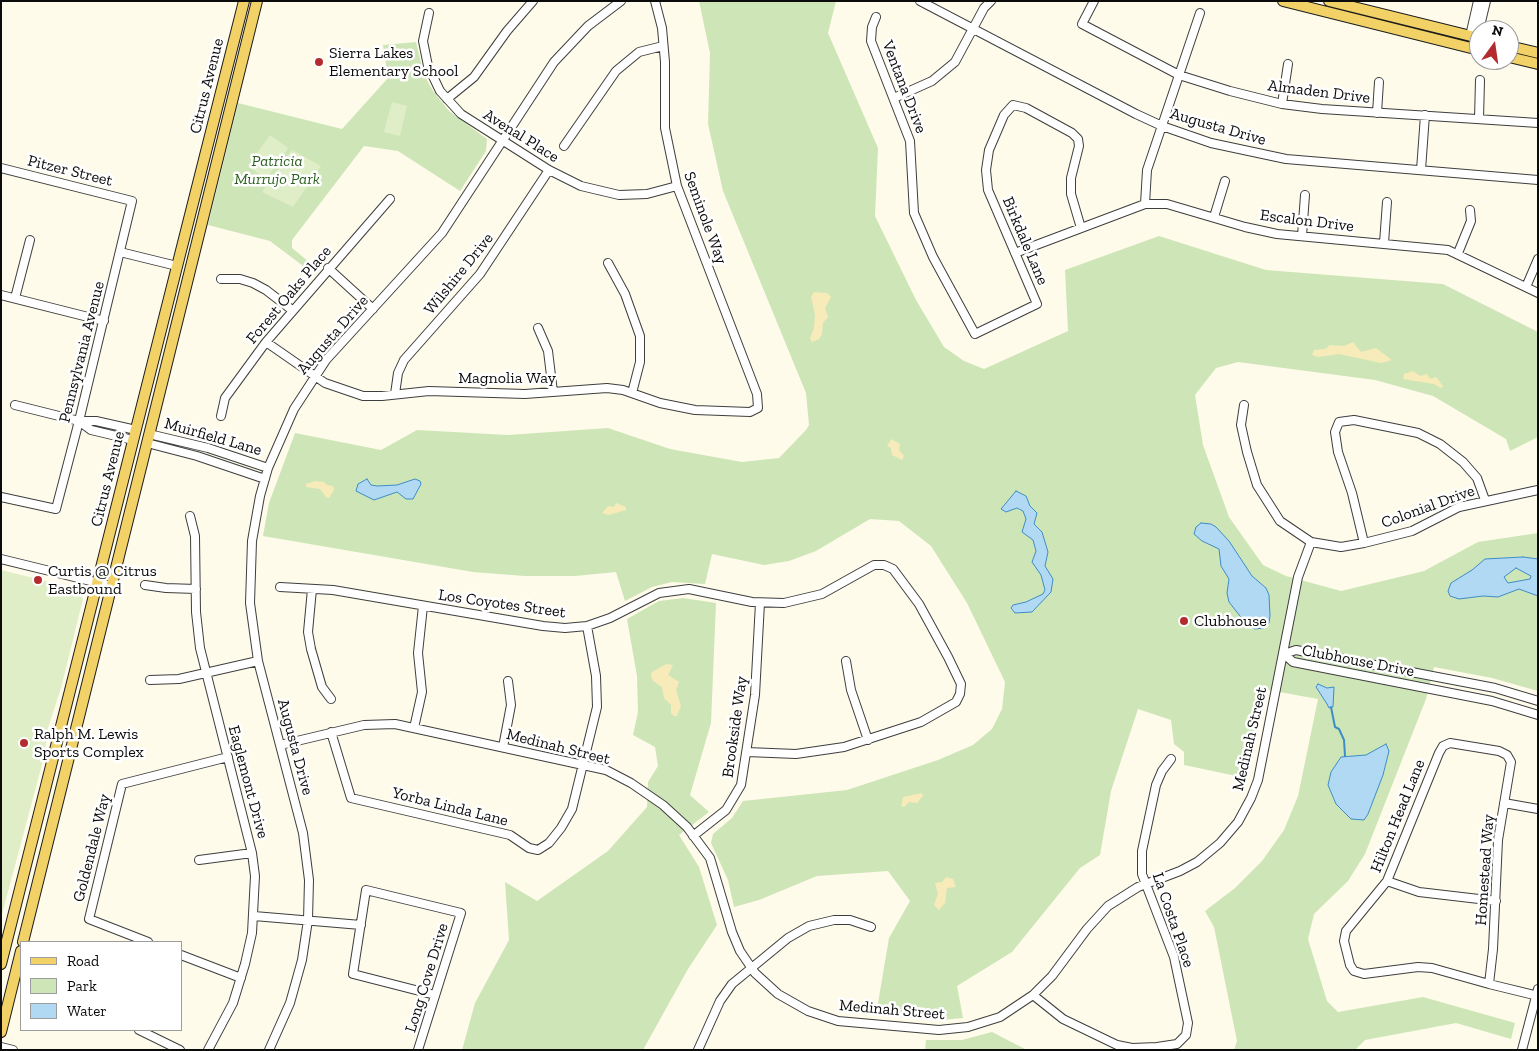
<!DOCTYPE html>
<html>
<head>
<meta charset="utf-8">
<style>
	body { margin:0 }
	#map { position:relative; width:1539px; height:1051px; overflow:hidden; background:#fefbea; font-family:"Zilla Slab",serif }
	canvas { display:block }
	.frame { position:absolute; inset:0; border:2px solid #0b0b0b; pointer-events:none }
	.legend { position:absolute; left:20px; top:941px; width:162px; height:90px; box-sizing:border-box; background:#fff; border:1px solid #9d9d9d; margin:0; padding:6px 9px; list-style:none; font-size:15px; color:#0b0b0b }
	.legend li { display:flex; align-items:center; gap:10px; height:25px }
	.legend b { width:25px; border:1px solid #9d9d9d }
	.north { position:absolute; left:1469px; top:20px; width:50px; height:50px; box-sizing:border-box; background:#fff; border:1px solid #9d9d9d; border-radius:50%; rotate:14deg; font-size:14px; font-weight:700; line-height:20px; text-align:center; color:#0b0b0b }
	.north::after { content:''; display:block; margin:auto; width:18px; height:22px; background:#b42b2f; clip-path:polygon(50% 0,100% 100%,50% 72%,0 100%) }
</style>
</head>
<body>
<div id="map">
<canvas width="1539" height="1051"></canvas>
<div class="frame"></div>
<ul class="legend">
<li><b style="height:6px;background:#f2d267"></b>Road</li>
<li><b style="height:14px;background:#cee6b7"></b>Park</li>
<li><b style="height:14px;background:#b2d9f3"></b>Water</li>
</ul>
<div class="north">N</div>
</div>
<script>
const g = document.querySelector('canvas').getContext('2d');
g.lineJoin = 'round';
function fill(path, color) {
  g.fillStyle = color;
  g.fill(path, 'evenodd');
}
function poly(rows) {
  const path = new Path2D();
  for (const r of rows) {
    path.moveTo(r[0], r[1]);
    for (let i = 2; i < r.length; i += 2) path.lineTo(r[i], r[i + 1]);
  }
  return path;
}
function strokePath(path, color, width, dash) {
  g.strokeStyle = color;
  g.lineWidth = width;
  g.lineCap = dash ? 'butt' : 'round';
  g.setLineDash(dash || []);
  g.stroke(path);
}
function drawText(font, color, halo, rows, align = 'center') {
  g.font = font + ' "Zilla Slab",serif';
  g.lineWidth = 5;
  g.setLineDash([]);
  g.textBaseline = 'middle';
  g.strokeStyle = halo;
  g.fillStyle = color;
  for (const [text, x, y, turn = 0] of rows) {
    g.save();
    g.translate(x, y);
    g.rotate((+turn || 0) * Math.PI / 180);
    g.textAlign = isNaN(turn) ? turn : align;
    if (halo) g.strokeText(text, 0, 0);
    g.fillText(text, 0, 0);
    g.restore();
  }
}
fill(poly([
	[699,1,836,1,828,33,878,148,875,216,916,300,944,347,964,361,984,369,1068,331,1065,270,1159,236,1266,270,1443,284,1538,332,1538,437,1510,451,1506,439,1433,396,1375,380,1238,362,1216,368,1195,395,1203,445,1229,517,1263,565,1286,576,1341,591,1424,571,1478,542,1538,533,1538,691,1492,678,1434,667,1426,699,1365,854,1348,881,1314,914,1308,939,1327,1001,1338,1012,1423,997,1515,1023,1511,1039,1456,1023,1365,1040,1355,1050,1234,1050,1237,1041,1214,927,1205,911,1235,888,1262,861,1284,830,1298,796,1318,699,1263,689,1246,778,1184,765,1184,752,1174,744,1171,720,1138,709,1111,791,1100,855,1080,868,1012,952,957,986,963,1018,942,1020,876,1015,889,938,910,901,888,871,817,876,759,900,734,907,728,880,711,843,713,834,732,818,743,801,847,790,938,760,973,745,992,729,1002,709,1005,682,967,603,931,546,899,521,870,519,816,551,789,561,764,565,712,554,705,584,672,582,652,587,625,601,616,572,575,576,524,576,473,572,263,536,269,503,295,433,381,450,417,430,508,435,608,428,670,449,742,462,779,458,806,430,809,425,806,393,723,191,708,124,710,53],
	[416,42,424,75,433,91,449,111,487,139,486,151,460,191,398,151,364,146,292,240,292,248,319,270,315,275,270,241,208,225,238,103,342,129,388,78,383,45],
	[683,598,716,603,711,723,690,795,709,812,679,835,699,867,717,925,688,969,643,1050,462,1050,475,1003,509,940,505,882,537,901,608,851,647,807,648,782,658,766,655,747,633,735,638,712,637,676,627,619,659,601],
	[992,1032,1027,1050,925,1050,926,1040,962,1040]
]), '#cee6b7');
fill(poly([
	[814,292,827,293,831,297,825,308,828,317,823,323,822,334,819,339,812,342,810,338,814,328,815,315,811,297],
	[1353,342,1361,352,1376,348,1392,360,1381,363,1339,354,1318,357,1312,355,1314,350,1325,349,1330,345,1344,346],
	[1413,371,1420,376,1427,374,1430,379,1436,377,1443,386,1441,388,1434,384,1403,379,1404,374],
	[891,439,900,444,899,450,904,456,902,460,892,455,891,448,887,446],
	[315,481,324,482,327,485,333,486,334,490,329,498,326,497,320,489,306,487,306,484],
	[616,503,626,507,626,510,609,515,602,513,608,506,614,507],
	[666,664,673,665,668,675,679,682,676,690,681,706,677,716,674,716,671,713,671,705,664,698,662,687,653,681,651,676,652,672],
	[922,793,923,796,917,803,909,802,904,807,901,806,903,797],
	[946,877,953,879,956,887,947,888,945,903,939,910,934,905,938,894,935,883,942,882]
]), '#f7ebb9');
fill(poly([
	[392,102,407,106,400,136,384,132],
	[270,135,288,148,266,179,248,166],
	[292,150,321,166,293,207,262,192],
	[1,570,78,589,83,599,61,688,48,728,44,757,1,918]
]), '#e0eec8');
const water = poly([
	[367,479,371,485,377,486,397,485,415,479,420,481,421,484,413,499,406,499,397,492,374,500,356,491,358,484,367,479],
	[1016,491,1026,496,1030,506,1037,513,1034,524,1042,532,1048,552,1045,566,1053,579,1051,592,1032,612,1015,613,1011,608,1013,605,1026,602,1043,594,1045,590,1041,575,1032,562,1036,551,1033,540,1022,532,1026,519,1023,511,1017,508,1006,512,1001,509,1016,491],
	[1201,523,1211,524,1216,527,1229,541,1252,576,1266,588,1269,595,1270,616,1269,623,1264,628,1255,629,1247,625,1229,602,1227,593,1229,579,1221,566,1219,549,1202,541,1194,534,1196,527,1201,523],
	[1523,557,1538,559,1538,596,1519,589,1498,597,1483,596,1459,599,1450,596,1448,591,1451,583,1472,570,1485,559,1523,557],
	[1516,568,1531,576,1530,579,1508,583,1504,577,1516,568],
	[1318,684,1327,688,1334,687,1333,707,1329,708,1327,704,1316,687,1318,684],
	[1386,744,1389,751,1383,775,1368,814,1364,820,1351,819,1336,804,1328,785,1331,772,1341,757,1366,755,1386,744]
]);
fill(water, '#b2d9f3');
strokePath(water, '#3d8dc6', 1);
strokePath(poly([
	[1331,707,1335,727,1339,729,1344,740,1345,756]
]), '#3d8dc6', 2);
const minor = poly([
	[920,1,1136,114,1162,126,1211,143,1286,159,1538,180],
	[1094,1,1082,24,1179,75,1230,91,1282,104,1322,109,1538,123],
	[429,13,423,41,428,66,440,91,461,114,549,170,581,186,619,195,647,194,677,186],
	[876,17,872,27,871,41,910,141,914,213,933,257,975,334,1037,304,988,190,986,170,989,150,1004,115,1013,105,1026,108,1072,133,1078,139,1079,146,1071,178,1071,194,1081,228],
	[1479,30,1486,1],
	[1470,36,1478,1],
	[894,98,932,81,955,62,984,8,991,1],
	[447,99,474,77,507,31,533,1],
	[1282,104,1288,64],
	[1377,113,1379,82],
	[1479,119,1480,80],
	[564,146,616,71,639,52,663,46],
	[1,168,132,201,79,421,56,509,1,497],
	[1421,170,1425,115],
	[1145,204,1147,170,1200,13],
	[1214,217,1225,181],
	[1302,236,1305,195],
	[1384,243,1387,202],
	[120,252,177,266],
	[1015,253,1145,204,1167,204,1245,227,1277,234,1448,250,1538,293],
	[1458,253,1471,221,1470,210],
	[608,263,625,294,640,336,640,362,632,393],
	[328,268,373,309],
	[221,279,240,279,253,283,266,290,292,310],
	[1526,287,1538,259],
	[1,295,104,321],
	[15,298,30,240],
	[538,328,548,351,553,392],
	[266,342,325,383,363,396,382,396,429,391,525,394,607,388,623,390,660,403,695,410,750,412,758,408,757,394,677,186,665,128,665,62,662,28,655,1],
	[395,394,398,373,404,360,480,274,549,170],
	[15,405,79,421],
	[1244,405,1241,425,1247,452,1257,485,1280,521,1311,542,1341,547,1364,543,1412,531,1459,507,1538,490],
	[221,416,225,398,266,342,390,199],
	[149,434,208,448,268,468],
	[133,440,91,430,79,421,96,421,136,430],
	[147,443,197,456,265,479],
	[190,516,195,536,196,612,200,648,252,853,255,876,252,933,245,964,233,1003,208,1050],
	[1364,543,1352,493,1338,452,1335,432,1339,422,1354,420,1418,433,1440,444,1463,462,1477,478,1485,500],
	[1,559,111,586],
	[145,585,166,588,196,589],
	[280,587,333,590,543,626,565,628,587,626,610,618,659,593,689,589,752,602,784,603,822,594,874,565,884,565,893,569,919,604,948,657,961,684,960,694,956,702,921,722,844,747,796,754,747,752],
	[312,589,308,632,311,649,322,687,331,699],
	[1284,654,1293,662,1492,701,1538,715],
	[1284,654,1296,650,1495,688,1538,701],
	[846,661,851,690,868,740],
	[150,680,179,679,258,661],
	[414,728,422,692,418,653,423,606],
	[331,732,351,798,510,835,529,848,538,850,549,843,561,828,572,809,597,707,596,676,587,626],
	[280,745,364,725,395,724,606,770,631,783,663,805,687,827,710,858,732,932,740,951,755,973,778,994,808,1011,838,1021,939,1030,968,1027,1000,1017,1033,995,1052,976,1087,929,1108,906,1138,887,1180,871,1197,862,1220,843,1238,822,1251,798,1258,780,1298,577,1311,542],
	[503,747,511,705,508,681],
	[1504,803,1538,809],
	[693,836,726,810,741,785,755,695,760,603],
	[199,860,252,853],
	[1387,881,1419,892,1496,901],
	[254,916,361,925],
	[148,942,89,919,122,784,228,757],
	[181,955,241,978],
	[1489,984,1493,949,1498,840,1511,762,1507,755,1499,751,1450,743,1443,746,1439,753,1387,881,1346,931,1344,941,1350,965,1354,971,1364,974,1418,967,1432,968,1489,984,1538,996],
	[1033,995,1063,1019,1117,1045,1132,1048,1157,1047,1177,1044,1186,1035,1188,1023,1174,957,1142,874,1142,851,1156,785,1162,771,1171,759],
	[139,1030,180,1050],
	[1,1047,13,1050],
	[269,1050,290,1003,302,960,308,920,309,880,303,833,258,661,250,603,252,541,260,496,268,468,294,409,326,360,442,233,554,62,588,26,621,1],
	[418,1050,461,913,366,890,353,974,435,995],
	[698,1050,720,1001,732,984,788,938,809,926,834,920,850,920,871,927],
	[1522,1050,1538,989]
]);
const major = poly([
	[1283,1,1479,50],
	[1329,1,1479,38],
	[1509,46,1538,53],
	[1509,57,1538,64],
	[23,942,257,1],
	[1,964,244,1],
	[1,1032,21,951]
]);
strokePath(minor, '#3e3e3e', 10);
strokePath(major, '#1c1c1c', 12);
strokePath(minor, '#fff', 8);
strokePath(major, '#f2d267', 10);
for (const [x, y, r, color] of [
	[319,62,5,"#b42b2f"],
	[38,580,5,"#b42b2f"],
	[1184,621,5,"#b42b2f"],
	[24,743,5,"#b42b2f"]
]) {
  const dot = new Path2D();
  dot.arc(x, y, r, 0, 2 * Math.PI);
  g.fillStyle = color;
  g.fill(dot);
  strokePath(dot, '#fff', 2);
}
drawText('16px', '#0b0b0b', '#fff', [
	["Sierra Lakes",329,53],
	["Elementary School",329,71],
	["Curtis @ Citrus",48,571],
	["Eastbound",48,589],
	["Clubhouse",1194,621],
	["Ralph M. Lewis",34,734],
	["Sports Complex",34,752]
], 'left');
drawText('16px', '#0b0b0b', '#fff', [
	["Citrus Avenue",207,86,-76],
	["Ventana Drive",904,87,69],
	["Almaden Drive",1319,92,7],
	["Augusta Drive",1218,127,16],
	["Avenal Place",521,136,32],
	["Pitzer Street",70,171,14],
	["Seminole Way",705,218,70],
	["Escalon Drive",1307,221,7],
	["Birkdale Lane",1025,241,67],
	["Wilshire Drive",459,274,-51],
	["Forest Oaks Place",289,295,-50],
	["Augusta Drive",333,335,-49],
	["Pennsylvania Avenue",82,352,-76],
	["Magnolia Way",507,378],
	["Muirfield Lane",213,437,16],
	["Citrus Avenue",108,479,-76],
	["Colonial Drive",1428,507,-20],
	["Los Coyotes Street",502,604,8],
	["Clubhouse Drive",1358,661,11],
	["Brookside Way",735,727,-82],
	["Medinah Street",1250,739,-77],
	["Augusta Drive",295,747,75],
	["Medinah Street",558,747,14],
	["Eaglemont Drive",248,782,75],
	["Yorba Linda Lane",450,807,14],
	["Hilton Head Lane",1398,816,-68],
	["Goldendale Way",92,848,-76],
	["Homestead Way",1485,870,-86],
	["La Costa Place",1173,920,71],
	["Long Cove Drive",427,978,-73],
	["Medinah Street",892,1010,5]
]);
drawText('italic 16px', '#2c5f20', '#fff', [
	["Patricia",277,161],
	["Murrujo Park",277,179]
]);
</script>
</body>
</html>
